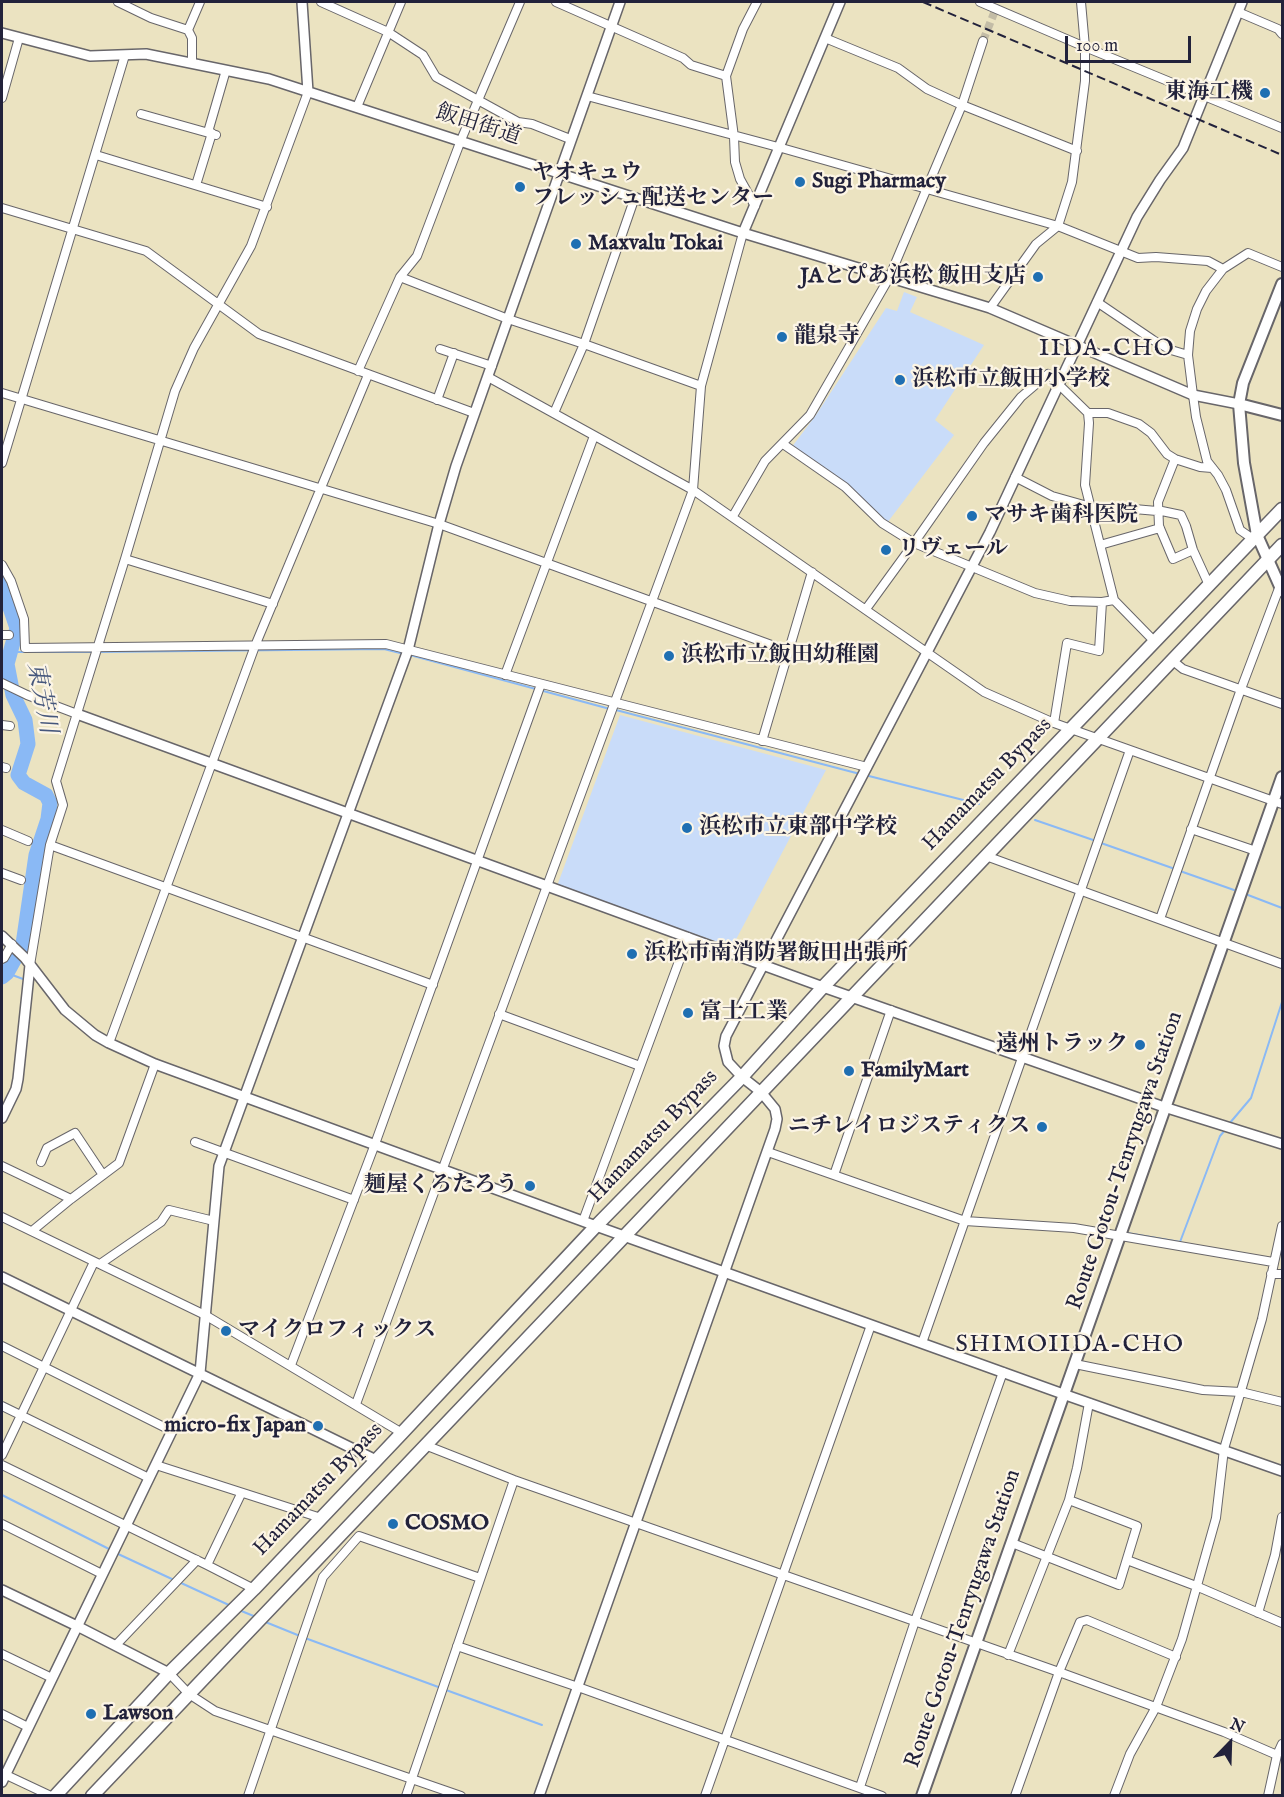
<!DOCTYPE html>
<html>
<head>
<meta charset="utf-8">
<style>
	body { margin:0 }
	#map { position:relative; width:1284px; height:1797px; overflow:hidden; background:#ebe3c1; font-family:"IM FELL English",serif }
	canvas { display:block }
	.frame { position:absolute; inset:0; border:3px solid #22223b; pointer-events:none }
	.north { position:absolute; left:1200px; top:1713px; width:60px; height:60px; -webkit-text-stroke:4px #fcf5e5; paint-order:stroke; rotate:23deg; font-size:16px; font-weight:700; line-height:24px; text-align:center; color:#22223b }
	.north::after { content:''; display:block; margin:auto; width:21px; height:27px; background:#22223b; clip-path:polygon(50% 0,100% 100%,50% 72%,0 100%) }
	.scale { position:absolute; left:1065px; top:36px; width:126px; height:27px; box-sizing:border-box; border:3px solid #22223b; border-top:0; padding-left:8px; font-size:18px; line-height:21px; white-space:nowrap; color:#22223b; -webkit-text-stroke:4px #fcf5e5; paint-order:stroke }
</style>
</head>
<body>
<div id="map">
<canvas width="1284" height="1797"></canvas>
<div class="frame"></div>
<div class="north">N</div>
<div class="scale">100 m</div>
</div>
<script>
const g = document.querySelector('canvas').getContext('2d');
g.lineJoin = 'round';
function fill(path, color) {
  g.fillStyle = color;
  g.fill(path, 'evenodd');
}
function poly(rows) {
  const path = new Path2D();
  for (const r of rows) {
    path.moveTo(r[0], r[1]);
    for (let i = 2; i < r.length; i += 2) path.lineTo(r[i], r[i + 1]);
  }
  return path;
}
function strokePath(path, color, width, dash) {
  g.strokeStyle = color;
  g.lineWidth = width;
  g.lineCap = dash ? 'butt' : 'round';
  g.setLineDash(dash || []);
  g.stroke(path);
}
function drawText(font, color, halo, rows, align = 'center') {
  g.font = font + ' "IM FELL English","Noto Serif JP",serif';
  g.lineWidth = 4.5;
  g.setLineDash([]);
  g.textBaseline = 'middle';
  g.strokeStyle = halo;
  g.fillStyle = color;
  for (const [text, x, y, turn = 0] of rows) {
    g.save();
    g.translate(x, y);
    g.rotate((+turn || 0) * Math.PI / 180);
    g.textAlign = isNaN(turn) ? turn : align;
    if (halo) g.strokeText(text, 0, 0);
    g.fillText(text, 0, 0);
    g.restore();
  }
}
fill(poly([
	[904,292,917,297,910,312,984,345,935,420,954,435,887,523,847,485,791,448,816,415,886,308,897,311],
	[620,715,826,770,732,947,557,886]
]), '#c9dcf9');
strokePath(poly([
	[10,652,93,652],
	[99,652,384,649,404,654],
	[410,655,610,709],
	[616,710,860,774],
	[865,775,979,804],
	[1035,820,1096,841],
	[1101,843,1175,869],
	[1180,871,1234,890],
	[1248,895,1282,908],
	[7,973,23,979],
	[1229,1124,1251,1098,1282,1002],
	[1127,1233,1180,1242,1220,1136,1226,1129],
	[2,1495,111,1550],
	[116,1553,174,1580],
	[179,1582,231,1606],
	[239,1610,256,1617],
	[263,1621,300,1636],
	[305,1638,441,1688],
	[446,1690,542,1725]
]), '#8ab9f5', 2);
strokePath(poly([
	[2,584,17,628,7,664,13,695,25,720,28,744,18,775,24,783,46,795,50,803,48,819,36,855,23,944,7,973,2,977]
]), '#8ab9f5', 15);
strokePath(poly([
	[983,41,996,8]
]), '#c3bca6', 8, [8, 4]);
const minor = poly([
	[118,2,151,18,188,30],
	[321,2,388,32,423,55,436,77,518,122,532,124,570,139],
	[556,2,683,58,691,65,726,76],
	[980,2,1085,47,1282,128],
	[1238,12,1278,29,1282,34],
	[825,38,898,68,927,89,962,105,1077,151],
	[192,63,192,38,188,30,200,2],
	[587,96,778,147,1058,226,1138,258,1156,257,1208,261,1223,269],
	[2,98,19,38],
	[357,107,401,2],
	[141,114,216,135],
	[208,132,226,70],
	[96,155,267,207],
	[196,185,212,133],
	[755,206,740,179,735,162,734,137,726,76,743,29,757,2],
	[2,208,146,251,259,334,474,413],
	[400,277,508,319,584,344,701,386],
	[1097,302,1153,340,1171,350,1188,355],
	[990,308,1036,244,1058,226,1072,182,1085,81,1085,47,1081,2],
	[440,349,492,366],
	[358,371,400,277,417,256,461,140,520,2],
	[488,377,693,490,984,692,1054,723,1282,804],
	[2,393,439,524,788,651],
	[437,400,454,353],
	[554,413,584,344,635,197],
	[1088,413,1108,413,1139,424,1151,433,1167,454,1175,459,1200,467,1212,468],
	[783,444,845,487,882,523,914,543,1035,593,1070,601,1102,602,1114,600],
	[1175,459,1158,502,1159,526,1173,559,1193,550],
	[2,463,125,55],
	[1015,477,1052,496,1091,507],
	[1157,510,1181,515,1186,526,1193,550,1209,585],
	[1092,511,1134,509,1157,511],
	[733,516,765,461,810,415,889,278,962,105,983,41],
	[1253,539,1240,530,1226,490,1218,475,1207,461,1196,417,1193,395,1188,355,1190,331,1197,309,1206,291,1223,269,1248,253,1282,267],
	[1100,545,1160,528],
	[125,559,273,604],
	[2,565,11,581,24,619,25,648,386,644,867,767],
	[866,609,914,543,984,443,1021,397,1048,374,1088,413,1089,423,1085,485,1114,600,1155,642],
	[2,635,9,635],
	[1173,661,1183,669,1282,704],
	[505,675,594,436],
	[2,683,27,695,77,714],
	[1054,723,1067,643,1099,651,1102,602],
	[2,725,10,726],
	[762,741,812,572],
	[2,767,6,768],
	[1191,829,1256,851],
	[2,830,28,841],
	[50,845,433,985],
	[986,856,1282,964],
	[2,873,21,880],
	[1160,919,1241,689,1281,583],
	[2,959,4,958,12,944],
	[30,965,50,845,63,805,56,781,125,559,175,391,194,348,251,246,308,92],
	[499,1014,640,1066],
	[109,1043,255,646,368,375],
	[195,1142,354,1200],
	[768,1152,965,1221,1074,1228,1273,1262],
	[41,1162,47,1148,75,1133,103,1175],
	[2,1166,71,1199],
	[834,1175,891,1010],
	[2,1217,205,1315,402,1433],
	[583,1221,688,937],
	[32,1231,71,1199,119,1163,155,1064],
	[100,1264,161,1222,169,1210,214,1221],
	[1271,1274,1282,1274],
	[922,1343,1130,750],
	[2,1346,172,1431],
	[1075,1364,1203,1390,1241,1392,1282,1402],
	[291,1365,375,1144,541,684],
	[356,1404,693,490,701,386,743,233],
	[2,1406,149,1478],
	[425,1445,514,1480,1059,1672,1224,1732,1277,1755],
	[2,1455,94,1262],
	[2,1465,207,1565,254,1589],
	[156,1465,321,1518],
	[2,1524,102,1574],
	[1012,1543,1119,1585,1137,1526,1069,1500],
	[1127,1560,1196,1586,1282,1623],
	[207,1565,241,1494],
	[1258,1613,1275,1555,1282,1517],
	[116,1645,197,1560],
	[457,1646,578,1687,882,1796],
	[2,1654,52,1678],
	[1008,1655,1069,1500,1077,1468,1089,1403],
	[169,1673,189,1694,215,1711,461,1796],
	[2,1714,28,1727],
	[2,1773,51,1796],
	[860,1787,915,1621,1003,1372],
	[248,1796,323,1577,359,1536,480,1578],
	[406,1796,514,1480],
	[705,1796,871,1325],
	[1015,1796,1059,1672,1080,1622,1087,1620,1176,1657],
	[1114,1796,1130,1754,1156,1707,1182,1639,1216,1518,1224,1449,1262,1319,1282,1226],
	[1268,1796,1277,1755,1282,1744]
]);
const tertiary = poly([
	[302,2,308,92],
	[2,33,90,56,146,54,269,79,743,233,990,308,1193,395,1239,404],
	[743,233,840,2],
	[77,714,823,987,1164,1107,1282,1144],
	[2,936,25,958,65,1010,95,1035,109,1043,155,1064,596,1226,1063,1394,1282,1471],
	[2,1118,16,1089,18,1079,30,965],
	[2,1277,376,1460],
	[2,1590,77,1626,169,1673],
	[2,1782,200,1373,219,1166,408,650,439,524,456,466,620,2],
	[539,1796,775,1129,777,1119,775,1109,761,1092,742,1077,728,1062,724,1046,726,1036,990,532,1137,217,1160,180,1183,148,1242,2]
]);
const secondary = poly([
	[1282,284,1243,383,1239,404,1244,463,1257,535,1282,591],
	[1239,404,1282,415],
	[922,1796,1282,777]
]);
const trunk = poly([
	[55,1796,169,1673,254,1589,402,1433,596,1226,742,1077,823,987,1282,509],
	[92,1796,1282,545]
]);
strokePath(minor, '#68666a', 10);
strokePath(tertiary, '#68666a', 12);
strokePath(secondary, '#68666a', 14);
strokePath(trunk, '#68666a', 15);
strokePath(minor, '#fff', 8);
strokePath(tertiary, '#fff', 9);
strokePath(secondary, '#fff', 10);
strokePath(trunk, '#fff', 12);
strokePath(poly([
	[923,2,1282,155]
]), '#22223b', 2, [9, 4.5]);
for (const [x, y, r, color] of [
	[1265,93,6,"#1f6fb2"],
	[800,182,6,"#1f6fb2"],
	[520,187,6,"#1f6fb2"],
	[576,244,6,"#1f6fb2"],
	[1038,277,6,"#1f6fb2"],
	[782,337,6,"#1f6fb2"],
	[900,380,6,"#1f6fb2"],
	[972,516,6,"#1f6fb2"],
	[886,550,6,"#1f6fb2"],
	[669,656,6,"#1f6fb2"],
	[687,828,6,"#1f6fb2"],
	[632,954,6,"#1f6fb2"],
	[688,1013,6,"#1f6fb2"],
	[1140,1045,6,"#1f6fb2"],
	[849,1071,6,"#1f6fb2"],
	[1042,1127,6,"#1f6fb2"],
	[530,1186,6,"#1f6fb2"],
	[226,1331,6,"#1f6fb2"],
	[318,1426,6,"#1f6fb2"],
	[393,1524,6,"#1f6fb2"],
	[91,1714,6,"#1f6fb2"]
]) {
  const dot = new Path2D();
  dot.arc(x, y, r, 0, 2 * Math.PI);
  g.fillStyle = color;
  g.fill(dot);
  strokePath(dot, '#fcf5e5', 2);
}
drawText('bold 22px', '#22223b', '#fcf5e5', [
	["東海工機",1253,93,"right"],
	["ヤオキュウ",532,174],
	["フレッシュ配送センター",532,199],
	["Sugi Pharmacy",812,182],
	["Maxvalu Tokai",588,244],
	["JAとぴあ浜松 飯田支店",1026,277,"right"],
	["龍泉寺",794,337],
	["浜松市立飯田小学校",912,380],
	["マサキ歯科医院",984,516],
	["リヴェール",898,550],
	["浜松市立飯田幼稚園",681,656],
	["浜松市立東部中学校",699,828],
	["浜松市南消防署飯田出張所",644,954],
	["富士工業",700,1013],
	["遠州トラック",1128,1045,"right"],
	["FamilyMart",861,1071],
	["ニチレイロジスティクス",1030,1127,"right"],
	["麺屋くろたろう",518,1186,"right"],
	["マイクロフィックス",238,1331],
	["micro-fix Japan",306,1426,"right"],
	["COSMO",405,1524],
	["Lawson",103,1714]
], 'left');
drawText('22px', '#22223b', '#fcf5e5', [
	["飯田街道",478,126,18],
	["Hamamatsu Bypass",988,785,-46],
	["Hamamatsu Bypass",654,1137,-46],
	["Route Gotou-Tenryugawa Station",1126,1161,-71],
	["Hamamatsu Bypass",319,1490,-46],
	["Route Gotou-Tenryugawa Station",964,1619,-71]
]);
g.letterSpacing = '1.5px';
drawText('24px', '#22223b', '#fcf5e5', [
	["IIDA-CHO",1107,350],
	["SHIMOIIDA-CHO",1070,1346]
]);
g.letterSpacing = '0px';
drawText('italic 24px', '#46577c', '#fcf5e5', [
	["東芳川",40,698,79]
]);
</script>
</body>
</html>
